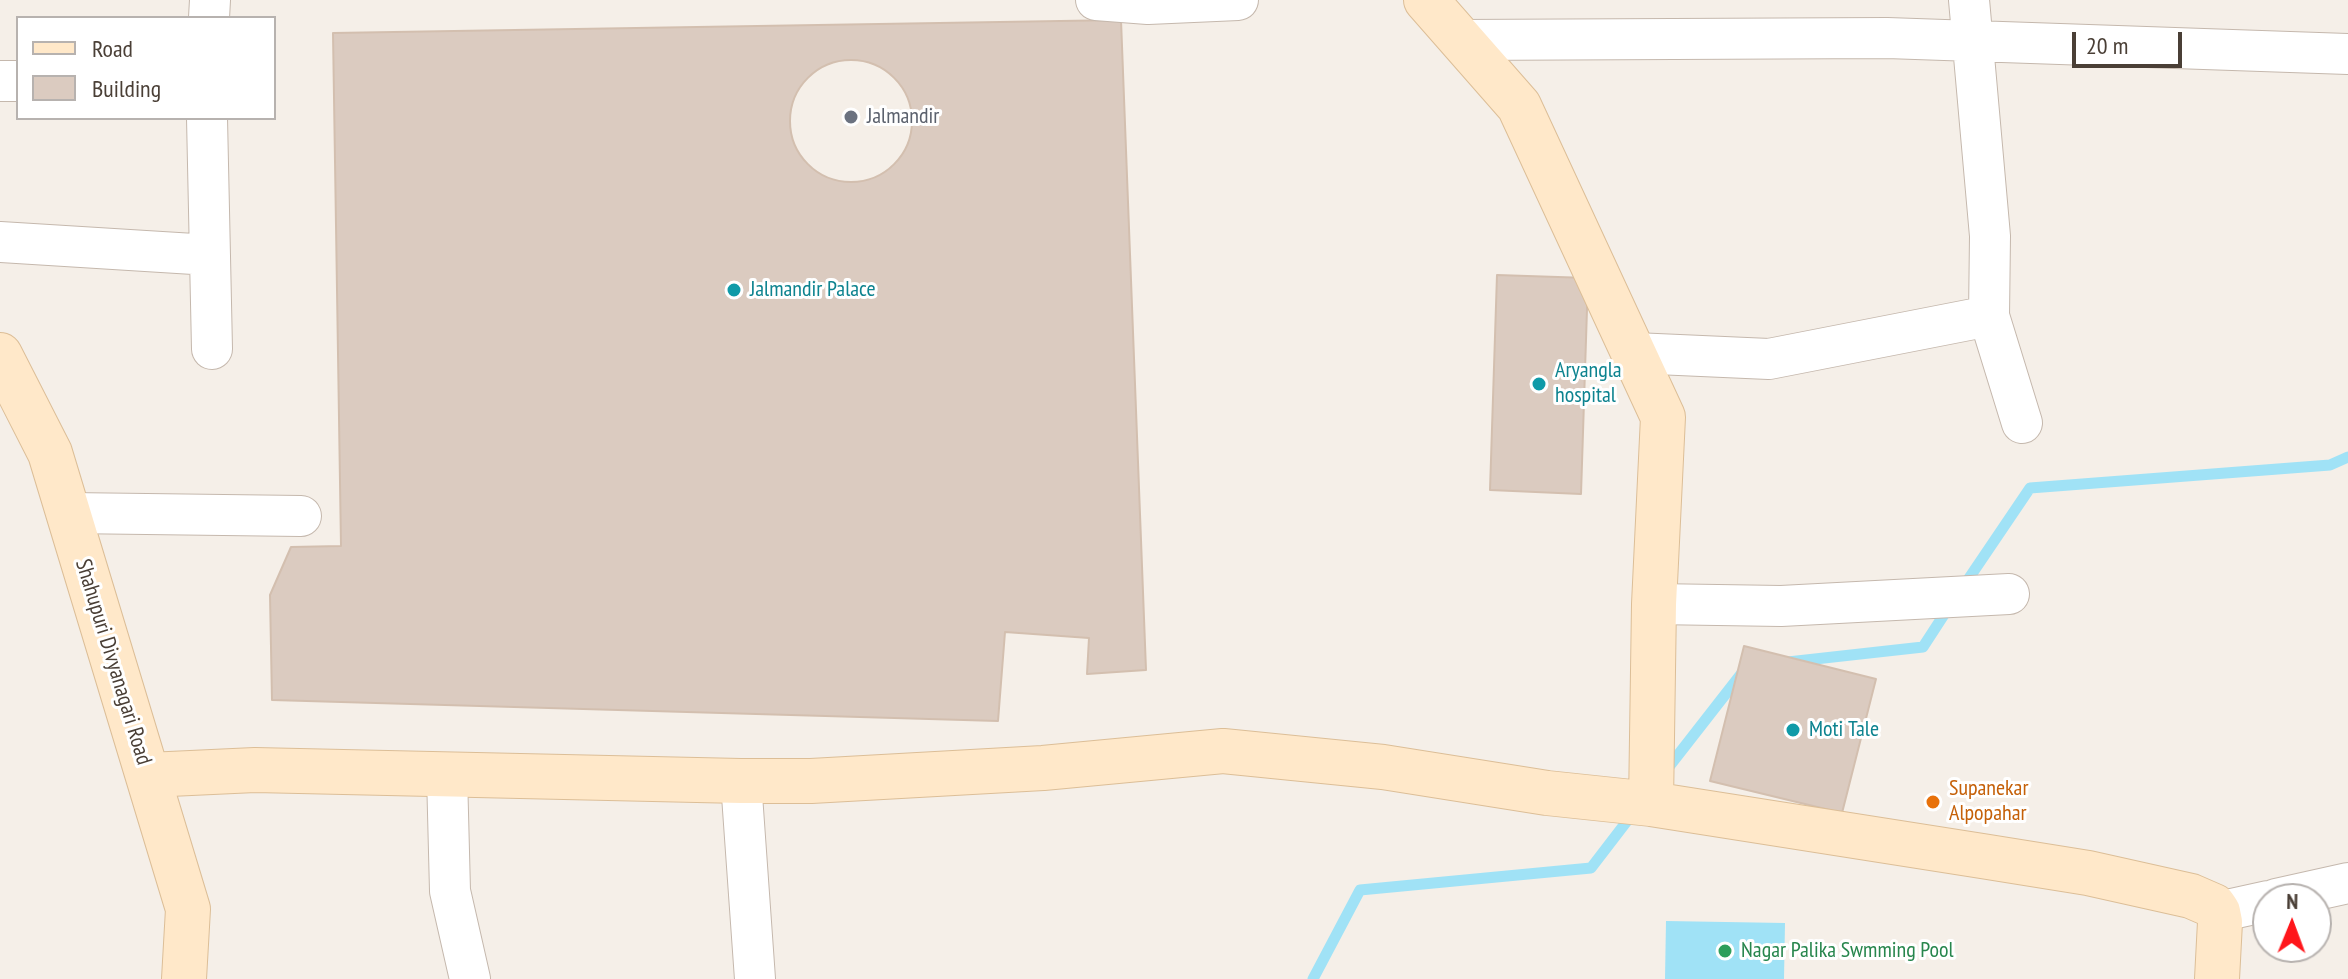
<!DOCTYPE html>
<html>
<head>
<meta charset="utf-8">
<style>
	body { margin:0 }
	#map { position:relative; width:2348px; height:979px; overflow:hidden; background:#f5efe8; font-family:"PT Sans Narrow",sans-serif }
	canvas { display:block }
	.legend { position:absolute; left:16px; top:16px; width:260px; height:104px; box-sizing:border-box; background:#fff; border:2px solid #b7b2af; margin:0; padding:10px 14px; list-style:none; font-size:24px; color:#4a3f36 }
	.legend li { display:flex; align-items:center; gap:16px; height:40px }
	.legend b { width:40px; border:2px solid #b7b2af }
	.north { position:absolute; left:2252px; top:883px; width:80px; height:80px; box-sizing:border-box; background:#fff; border:2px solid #b7b2af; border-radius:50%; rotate:1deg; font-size:22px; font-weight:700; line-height:32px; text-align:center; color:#4a3f36 }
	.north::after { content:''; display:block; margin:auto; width:28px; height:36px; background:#ff161b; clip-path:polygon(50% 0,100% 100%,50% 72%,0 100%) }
	.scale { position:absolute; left:2072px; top:32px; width:110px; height:36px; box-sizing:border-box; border:4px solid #4a3f36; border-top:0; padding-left:10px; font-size:24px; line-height:28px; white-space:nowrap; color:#4a3f36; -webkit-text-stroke:6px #fff; paint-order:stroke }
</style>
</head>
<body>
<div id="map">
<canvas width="2348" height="979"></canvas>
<ul class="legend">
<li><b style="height:10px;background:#ffe8c9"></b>Road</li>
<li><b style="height:22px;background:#dbcbc0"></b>Building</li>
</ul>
<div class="north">N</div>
<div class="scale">20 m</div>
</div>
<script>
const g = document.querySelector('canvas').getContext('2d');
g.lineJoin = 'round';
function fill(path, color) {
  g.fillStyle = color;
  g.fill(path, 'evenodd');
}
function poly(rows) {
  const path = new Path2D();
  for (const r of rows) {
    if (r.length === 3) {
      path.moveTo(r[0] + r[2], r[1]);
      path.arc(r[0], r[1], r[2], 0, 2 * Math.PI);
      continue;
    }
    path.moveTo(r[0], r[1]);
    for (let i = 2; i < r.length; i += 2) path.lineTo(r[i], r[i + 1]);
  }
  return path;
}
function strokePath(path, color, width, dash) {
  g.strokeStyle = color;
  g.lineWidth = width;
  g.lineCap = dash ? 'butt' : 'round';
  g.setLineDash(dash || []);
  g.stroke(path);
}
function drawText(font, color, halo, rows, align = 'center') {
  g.font = font + ' "PT Sans Narrow",sans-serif';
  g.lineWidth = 6;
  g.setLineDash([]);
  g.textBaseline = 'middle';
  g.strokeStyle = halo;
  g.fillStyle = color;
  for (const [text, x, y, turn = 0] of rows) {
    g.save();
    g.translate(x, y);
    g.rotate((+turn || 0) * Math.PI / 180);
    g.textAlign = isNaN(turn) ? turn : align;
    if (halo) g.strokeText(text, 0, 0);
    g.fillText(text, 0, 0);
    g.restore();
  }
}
fill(poly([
	[1666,921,1785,923,1784,979,1665,979]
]), '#a0e2f6');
strokePath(poly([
	[1963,587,2030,488,2330,465,2348,457],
	[1788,662,1923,647,1949,607],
	[1664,773,1742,673],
	[1313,979,1360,890,1591,868,1634,812]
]), '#a0e2f6', 11);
const building = poly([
	[1121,20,1146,670,1087,674,1089,638,1005,632,998,721,272,700,270,595,291,547,341,546,333,33,1121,20],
	[851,121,61],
	[1497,275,1588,278,1581,494,1490,490,1497,275],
	[1744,646,1876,679,1842,813,1710,781,1744,646]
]);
fill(building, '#dbcbc0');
strokePath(building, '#d3bfaf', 2);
const street = poly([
	[1096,0,1148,4,1238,0],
	[1969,0,1990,236,1989,316,2022,423],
	[209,18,210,0],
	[1460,40,1887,38,2348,54],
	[0,81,18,81],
	[207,118,212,349],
	[0,242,210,255],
	[1634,353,1769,359,1989,316],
	[69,513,301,516],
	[1654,604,1781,606,2009,594],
	[447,774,450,891,470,979],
	[741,781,755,979],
	[2276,899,2348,883],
	[2218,912,2268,901]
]);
const secondary = poly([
	[1426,0,1519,106,1663,417,1654,604,1651,804],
	[0,355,50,453,188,909,184,979],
	[148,775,255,770,741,781,811,781,1043,768,1223,751,1383,767,1547,793,1651,804,1982,856,2088,873,2191,896,2214,906,2218,912,2220,922,2217,979]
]);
strokePath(street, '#c5b8ad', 42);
strokePath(secondary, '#dcbe97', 46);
strokePath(street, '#fff', 40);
strokePath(secondary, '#ffe8c9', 44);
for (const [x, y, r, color] of [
	[851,117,8,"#6b7280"],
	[734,290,8,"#0f9aa8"],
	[1539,384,8,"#0f9aa8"],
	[1793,730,8,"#0f9aa8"],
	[1933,802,8,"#e8710a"],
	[1725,951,8,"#2e9e5b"]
]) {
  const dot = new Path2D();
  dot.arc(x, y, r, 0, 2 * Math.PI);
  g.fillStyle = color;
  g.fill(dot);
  strokePath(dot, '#fff', 3);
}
drawText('22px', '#5b616d', '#fff', [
	["Jalmandir",867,117]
], 'left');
drawText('22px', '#0d838f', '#fff', [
	["Jalmandir Palace",750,290],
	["Aryangla",1555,371],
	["hospital",1555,396],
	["Moti Tale",1809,730]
], 'left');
drawText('22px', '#4a3f36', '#fff', [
	["Shahupuri Divyanagari Road",113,662,73]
]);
drawText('22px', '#c56008', '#fff', [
	["Supanekar",1949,789],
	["Alpopahar",1949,814]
], 'left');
drawText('22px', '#27864d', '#fff', [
	["Nagar Palika Swmming Pool",1741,951]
], 'left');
</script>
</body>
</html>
